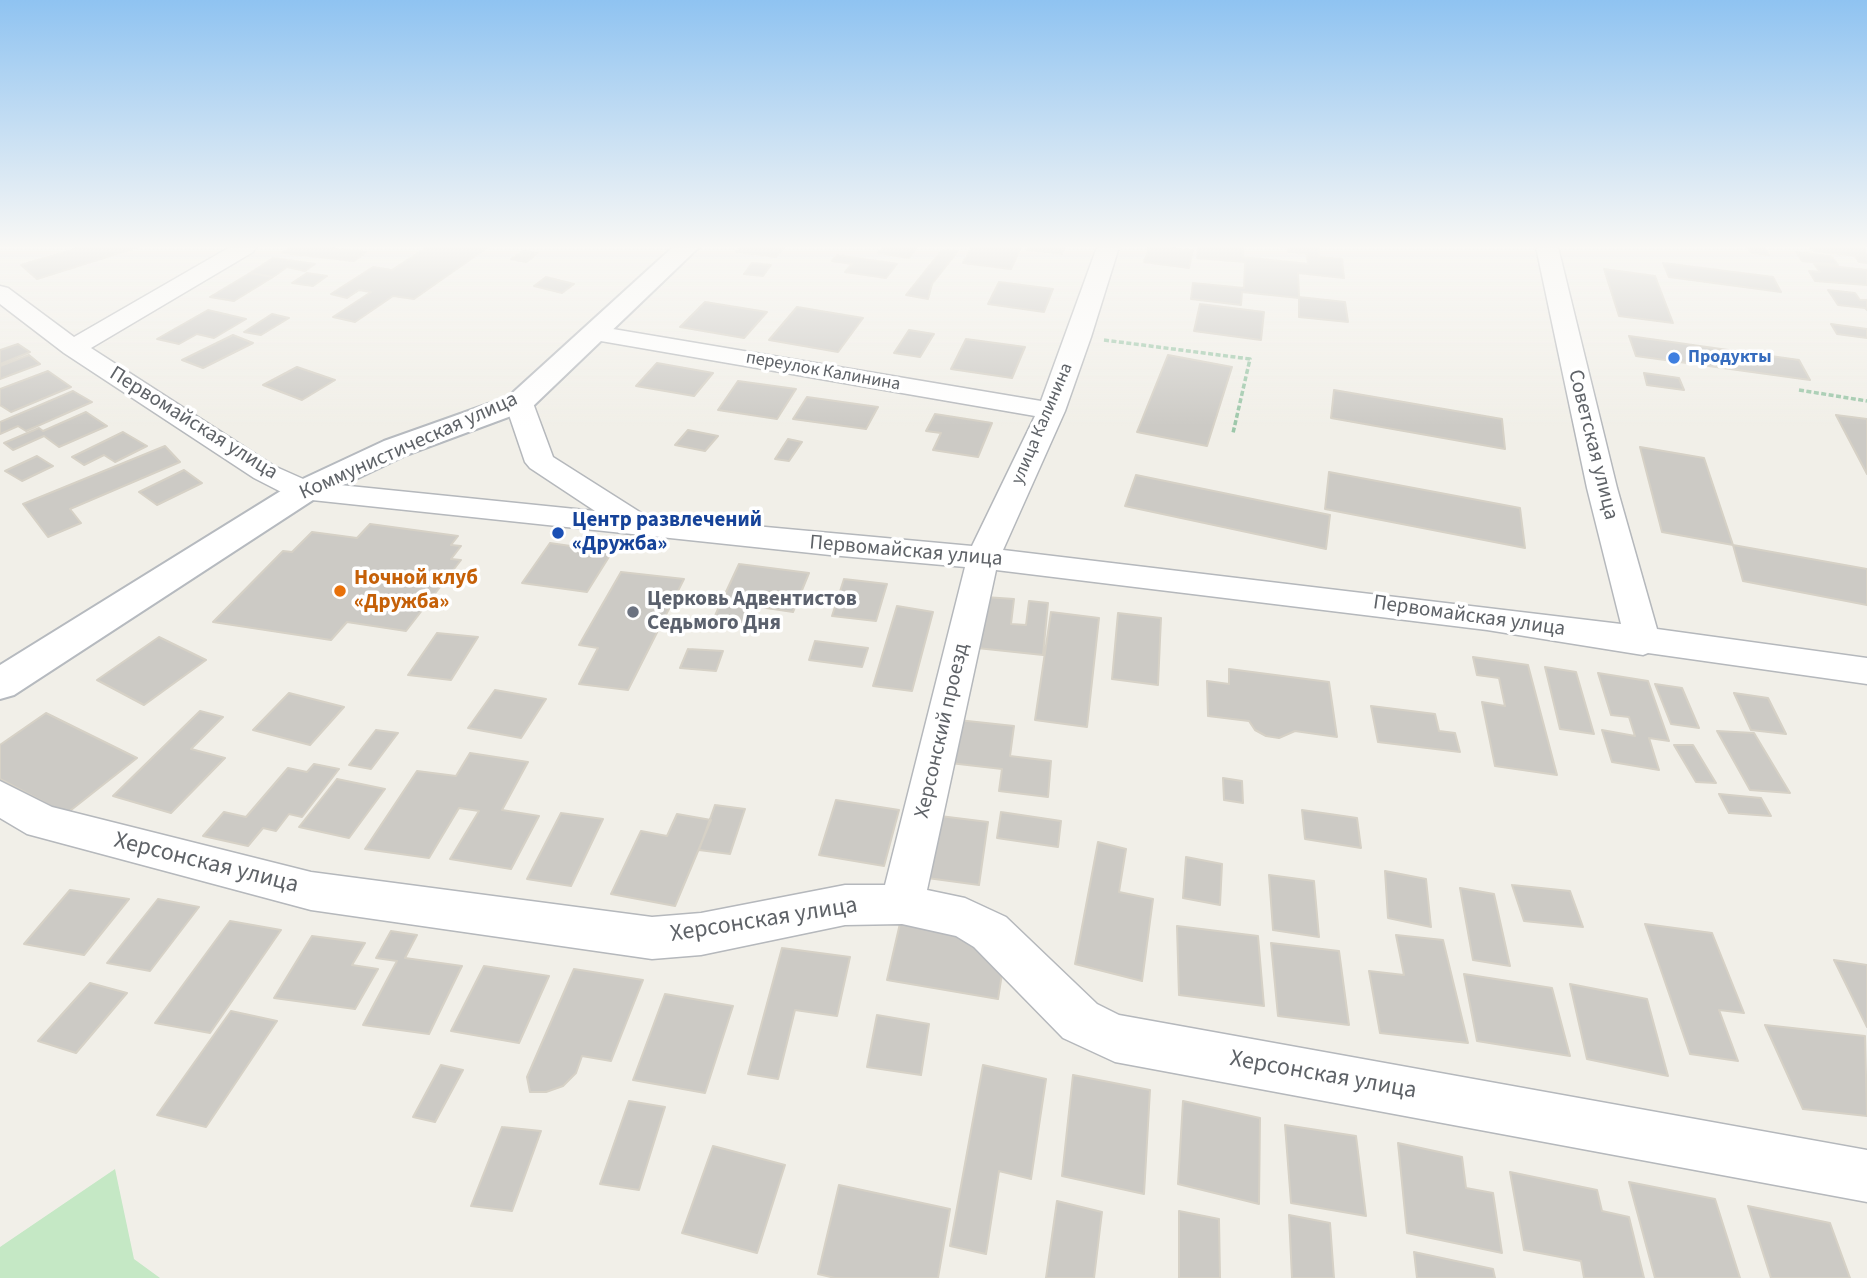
<!DOCTYPE html>
<html>
<head>
<meta charset="utf-8">
<style>
	body { margin:0 }
	canvas { display:block; background:#f1efe8 }
</style>
</head>
<body>
<canvas width="1867" height="1278"></canvas>
<script>
const g = document.querySelector('canvas').getContext('2d');
g.lineJoin = 'round';
function fill(path, color) {
  g.fillStyle = color;
  g.fill(path, 'evenodd');
}
function poly(rows) {
  const path = new Path2D();
  for (const r of rows) {
    path.moveTo(r[0], r[1]);
    for (let i = 2; i < r.length; i += 2) path.lineTo(r[i], r[i + 1]);
  }
  return path;
}
function strokePath(path, color, width, dash) {
  g.strokeStyle = color;
  g.lineWidth = width;
  g.lineCap = dash ? 'butt' : 'round';
  g.setLineDash(dash || []);
  g.stroke(path);
}
function drawText(font, color, halo, rows, align = 'center') {
  g.font = font + ' "Source Sans 3",sans-serif';
  g.lineWidth = 7;
  g.setLineDash([]);
  g.textBaseline = 'middle';
  g.strokeStyle = halo;
  g.fillStyle = color;
  for (const [text, x, y, turn = 0] of rows) {
    g.save();
    g.translate(x, y);
    g.rotate((+turn || 0) * Math.PI / 180);
    g.textAlign = isNaN(turn) ? turn : align;
    if (halo) g.strokeText(text, 0, 0);
    g.fillText(text, 0, 0);
    g.restore();
  }
}
fill(poly([
	[115,1169,134,1259,160,1278,0,1278,0,1247]
]), '#c5e8c5');
const building = poly([
	[82,247,139,247,37,279,21,265,82,247],
	[291,247,317,247,366,252,354,261,282,253,291,247],
	[427,247,488,247,414,299,393,296,355,322,333,317,371,292,359,290,347,298,331,294,373,267,392,270,427,247],
	[741,247,785,247,776,257,736,252,741,247],
	[884,247,917,247,909,258,878,253,884,247],
	[972,247,1021,247,1011,269,963,263,972,247],
	[1029,247,1065,247,1062,254,1027,250,1029,247],
	[1149,247,1193,250,1189,268,1144,262,1149,247],
	[1198,247,1243,247,1243,257,1308,264,1307,254,1288,252,1288,247,1280,247,1319,247,1319,257,1342,259,1344,278,1298,273,1299,297,1345,302,1348,322,1299,317,1299,298,1242,292,1241,305,1191,299,1193,283,1244,288,1245,262,1197,258,1198,247],
	[1747,247,1764,247,1769,255,1751,253,1747,247],
	[1810,247,1865,247,1867,263,1859,262,1855,256,1814,251,1810,247],
	[942,250,958,251,932,284,928,299,906,295,942,250],
	[523,251,538,253,526,262,511,259,523,251],
	[1796,252,1831,256,1838,265,1802,261,1796,252],
	[837,255,897,264,886,278,845,272,852,264,832,261,837,255],
	[273,258,315,264,305,271,287,267,273,277,250,273,273,258],
	[752,263,771,265,763,276,744,274,752,263],
	[1663,263,1773,277,1781,292,1669,277,1663,263],
	[1814,264,1867,270,1867,285,1815,281,1809,271,1820,272,1814,264],
	[1604,269,1655,276,1673,323,1619,316,1604,269],
	[250,273,273,277,234,301,210,297,250,273],
	[307,273,327,276,313,286,292,283,307,273],
	[546,277,574,284,562,293,534,286,546,277],
	[999,282,1053,289,1044,312,988,304,999,282],
	[1828,290,1855,293,1860,300,1867,300,1867,310,1865,308,1838,305,1828,290],
	[705,302,767,312,744,338,680,327,705,302],
	[1200,304,1264,312,1261,340,1194,331,1200,304],
	[797,307,863,318,838,352,769,340,797,307],
	[208,310,246,319,214,338,197,334,179,344,157,339,208,310],
	[272,314,289,318,261,335,244,332,272,314],
	[1831,324,1867,329,1867,338,1837,334,1831,324],
	[909,330,934,334,920,357,894,353,909,330],
	[233,335,253,343,203,368,182,360,233,335],
	[1629,336,1799,360,1810,380,1636,356,1629,336],
	[966,339,1025,347,1012,378,951,369,966,339],
	[18,344,30,352,0,364,0,350,18,344],
	[29,355,40,364,0,379,0,366,29,355],
	[1168,355,1232,367,1207,446,1137,432,1168,355],
	[657,363,713,373,694,396,636,386,657,363],
	[297,367,335,380,302,400,263,385,297,367],
	[48,371,71,387,11,412,0,405,0,389,48,371],
	[1644,373,1679,378,1684,390,1647,385,1644,373],
	[738,381,796,389,777,419,718,410,738,381],
	[1334,390,1502,419,1505,449,1331,418,1334,390],
	[73,391,92,402,26,431,18,426,0,434,0,422,73,391],
	[807,397,878,407,866,429,793,419,807,397],
	[86,412,107,426,59,447,44,436,13,450,4,443,39,428,43,431,86,412],
	[935,414,992,423,978,457,933,450,941,433,926,431,935,414],
	[1836,415,1867,419,1867,474,1836,415],
	[688,430,718,436,705,451,675,445,688,430],
	[123,432,147,446,115,462,104,455,84,465,72,457,123,432],
	[788,439,802,442,789,461,775,459,788,439],
	[165,446,180,462,70,509,81,523,48,537,23,504,165,446],
	[1640,447,1704,458,1733,545,1662,532,1640,447],
	[37,456,53,466,22,481,5,471,37,456],
	[184,470,202,483,157,505,139,492,184,470],
	[1329,472,1520,508,1525,548,1325,509,1329,472],
	[1136,475,1330,515,1326,549,1125,506,1136,475],
	[370,524,458,536,451,545,461,546,451,559,461,560,406,631,347,622,331,640,213,622,283,551,292,552,312,532,357,538,370,524],
	[550,543,612,552,587,592,522,583,550,543],
	[1733,545,1867,569,1867,605,1743,581,1733,545],
	[739,564,809,573,793,612,753,606,745,626,712,622,739,564],
	[621,572,684,579,628,690,579,684,598,648,579,645,621,572],
	[844,579,887,584,876,621,832,616,844,579],
	[985,597,1014,599,1011,624,1026,625,1029,601,1048,603,1043,655,977,648,985,597],
	[897,606,933,612,912,691,873,686,897,606],
	[1051,612,1099,618,1087,727,1035,720,1051,612],
	[1118,613,1161,618,1158,685,1112,679,1118,613],
	[437,633,478,637,451,680,408,675,437,633],
	[159,637,206,660,144,705,97,680,159,637],
	[815,641,868,648,862,667,809,660,815,641],
	[688,649,723,651,716,671,680,668,688,649],
	[1473,657,1528,665,1557,775,1495,766,1482,702,1505,706,1499,678,1477,675,1473,657],
	[1545,667,1576,672,1594,734,1560,729,1545,667],
	[1229,669,1329,682,1337,737,1295,731,1279,738,1266,736,1255,730,1249,721,1208,716,1207,681,1229,684,1229,669],
	[1598,673,1648,681,1669,741,1649,738,1659,770,1612,762,1602,730,1635,736,1629,717,1611,715,1598,673],
	[1655,684,1682,688,1699,728,1671,724,1655,684],
	[495,690,546,699,521,738,468,728,495,690],
	[289,693,344,707,310,745,253,730,289,693],
	[1734,693,1768,698,1786,734,1751,730,1734,693],
	[1371,706,1435,714,1439,731,1455,733,1460,752,1378,742,1371,706],
	[200,711,223,717,191,749,225,758,171,813,113,796,200,711],
	[46,713,137,758,66,814,0,779,0,745,46,713],
	[958,720,1014,726,1010,756,1051,761,1048,797,999,791,1002,769,950,763,958,720],
	[376,730,398,733,371,769,349,765,376,730],
	[1717,731,1754,733,1790,793,1750,790,1717,731],
	[1674,745,1693,745,1716,783,1696,782,1674,745],
	[470,753,528,762,502,810,539,816,511,869,450,859,479,811,459,808,429,858,365,849,417,771,456,776,470,753],
	[314,764,339,769,302,817,289,814,276,831,263,828,248,846,203,836,224,812,246,817,288,768,307,772,314,764],
	[1223,778,1242,781,1243,803,1224,800,1223,778],
	[337,779,385,789,349,838,299,827,337,779],
	[1719,794,1761,798,1771,816,1729,813,1719,794],
	[836,800,899,810,884,866,819,855,836,800],
	[715,805,745,809,730,854,699,850,715,805],
	[1302,810,1357,818,1361,848,1305,839,1302,810],
	[1001,812,1061,821,1058,847,997,838,1001,812],
	[561,813,603,819,571,886,527,879,561,813],
	[677,814,711,820,675,906,611,894,641,831,667,836,677,814],
	[932,815,988,822,979,885,920,877,932,815],
	[1098,842,1126,849,1119,892,1153,899,1142,981,1075,964,1098,842],
	[1186,857,1222,864,1220,905,1183,898,1186,857],
	[1385,871,1426,879,1431,927,1388,918,1385,871],
	[1269,875,1314,881,1319,937,1273,930,1269,875],
	[1512,885,1570,891,1583,927,1524,921,1512,885],
	[1460,888,1494,894,1510,966,1473,960,1460,888],
	[70,890,129,899,84,955,24,944,70,890],
	[158,899,199,907,150,971,107,963,158,899],
	[901,919,984,934,1005,955,998,999,887,980,901,919],
	[230,921,281,930,210,1033,155,1023,230,921],
	[1645,924,1712,933,1744,1013,1719,1010,1738,1061,1690,1054,1645,924],
	[1177,926,1258,936,1264,1006,1179,995,1177,926],
	[391,931,417,935,405,958,462,966,429,1034,363,1025,397,961,376,958,391,931],
	[1396,935,1443,940,1468,1043,1380,1033,1369,971,1404,975,1396,935],
	[312,936,365,943,352,965,378,969,355,1009,274,998,312,936],
	[1271,943,1339,951,1349,1025,1278,1016,1271,943],
	[782,948,850,957,837,1016,795,1010,778,1079,748,1074,782,948],
	[1834,960,1867,965,1867,1027,1834,960],
	[484,966,549,976,519,1043,451,1031,484,966],
	[574,969,643,980,611,1061,582,1056,576,1073,563,1086,546,1092,530,1092,527,1077,574,969],
	[1464,974,1552,988,1570,1056,1477,1041,1464,974],
	[90,983,127,993,76,1053,38,1041,90,983],
	[1570,984,1647,999,1668,1076,1587,1059,1570,984],
	[665,994,733,1006,705,1093,633,1080,665,994],
	[231,1011,277,1021,206,1127,157,1115,231,1011],
	[877,1015,929,1024,921,1075,867,1067,877,1015],
	[1765,1025,1865,1036,1867,1116,1803,1109,1765,1025],
	[441,1065,463,1070,435,1122,413,1117,441,1065],
	[983,1065,1046,1079,1031,1179,999,1171,986,1254,950,1246,983,1065],
	[1073,1075,1150,1090,1144,1194,1062,1176,1073,1075],
	[629,1101,665,1107,639,1190,600,1184,629,1101],
	[1183,1101,1260,1118,1259,1204,1178,1184,1183,1101],
	[1285,1125,1356,1136,1366,1216,1291,1203,1285,1125],
	[502,1127,541,1131,512,1211,471,1206,502,1127],
	[1398,1143,1462,1157,1466,1188,1493,1193,1502,1253,1407,1233,1398,1143],
	[713,1146,785,1165,757,1253,682,1233,713,1146],
	[1510,1172,1597,1190,1602,1211,1629,1217,1644,1278,1584,1278,1581,1261,1524,1250,1510,1172],
	[1629,1182,1715,1199,1740,1278,1655,1278,1629,1182],
	[839,1185,950,1209,938,1278,835,1278,818,1274,839,1185],
	[1057,1201,1102,1212,1094,1278,1046,1278,1057,1201],
	[1748,1206,1830,1223,1850,1278,1771,1278,1748,1206],
	[1179,1211,1219,1219,1220,1278,1179,1278,1179,1211],
	[1289,1215,1330,1223,1334,1278,1292,1278,1289,1215],
	[1414,1252,1493,1269,1495,1278,1417,1278,1414,1252]
]);
fill(building, '#cccac5');
strokePath(building, '#d6d1c6', 2);
const minor = poly([
	[230,247,256,247,253,252,91,348,274,466,310,482,595,511,530,468,525,462,505,403,509,397,519,395,529,397,533,403,553,457,646,516,972,546,1035,416,595,340,586,338,583,333,586,328,595,326,1041,401,1097,247,1119,247,1091,337,1065,411,1003,550,1621,624,1587,488,1536,247,1558,247,1617,488,1657,629,1867,658,1867,684,1648,653,1643,655,1487,630,996,570,927,890,965,898,1006,917,1097,1004,1119,1015,1867,1150,1867,1202,1115,1062,1063,1038,974,947,956,936,902,924,845,925,701,955,652,959,311,910,27,834,0,818,0,781,52,807,311,872,652,917,701,913,845,885,885,885,965,567,830,555,293,498,254,478,64,353,0,304,0,286,8,288,74,337,230,247]
]);
const secondary = poly([
	[673,247,699,247,530,409,406,455,316,498,14,695,0,699,0,665,292,484,384,441,508,397,673,247]
]);
strokePath(minor, '#b5b8bc', 3);
strokePath(secondary, '#b6babf', 4);
strokePath(poly([
	[1104,340,1250,359,1233,433],
	[1799,390,1867,401]
]), '#9cc7a9', 3.5, [5, 2.5]);
fill(minor, '#fff');
fill(secondary, '#fff');
const sky = g.createLinearGradient(0, 0, 0, 426);
sky.addColorStop(0, '#8fc3f1');
sky.addColorStop(0.58, '#f9f8f5');
sky.addColorStop(1, '#f9f8f500');
g.fillStyle = sky;
g.fillRect(0, 0, 1867, 426);
for (const [x, y, r, color] of [
	[1674,358,7,"#3f7fe0"],
	[558,533,7,"#1a4fb4"],
	[340,591,7,"#e8710a"],
	[633,612,7,"#6b7280"]
]) {
  const dot = new Path2D();
  dot.arc(x, y, r, 0, 2 * Math.PI);
  g.fillStyle = color;
  g.fill(dot);
  strokePath(dot, '#fff', 2.5);
}
drawText('bold 18px', '#366cbe', '#fff', [
	["Продукты",1688,358]
], 'left');
drawText('18px', '#5f6368', '#fff', [
	["переулок Калинина",823,372,10],
	["улица Калинина",1043,424,-67]
]);
drawText('21px', '#5f6368', '#fff', [
	["Первомайская улица",193,424,32],
	["Советская улица",1592,445,76],
	["Коммунистическая улица",409,447,-24],
	["Первомайская улица",906,552,5],
	["Первомайская улица",1469,617,8],
	["Херсонский проезд",943,731,-77]
]);
drawText('bold 21px', '#164399', '#fff', [
	["Центр развлечений",572,521],
	["«Дружба»",572,545]
], 'left');
drawText('bold 21px', '#c56008', '#fff', [
	["Ночной клуб",354,579],
	["«Дружба»",354,603]
], 'left');
drawText('bold 21px', '#5b616d', '#fff', [
	["Церковь Адвентистов",647,600],
	["Седьмого Дня",647,624]
], 'left');
drawText('24px', '#5f6368', '#fff', [
	["Херсонская улица",206,864,14],
	["Херсонская улица",764,921,-9],
	["Херсонская улица",1323,1076,10]
]);
</script>
</body>
</html>
